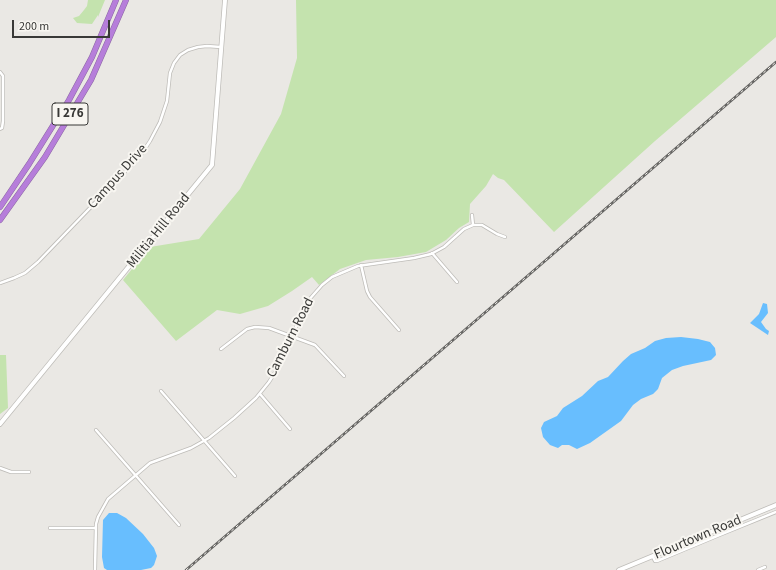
<!DOCTYPE html>
<html>
<head>
<meta charset="utf-8">
<style>
	body { margin:0 }
	#map { position:relative; width:776px; height:570px; overflow:hidden; background:#eae8e4; font-family:"Source Sans 3",sans-serif }
	canvas { display:block }
	.scale { position:absolute; left:12px; top:20px; width:98px; height:18px; box-sizing:border-box; border:2px solid #393937; border-top:0; padding-left:5px; font-size:12px; line-height:14px; white-space:nowrap; color:#393937; -webkit-text-stroke:3px #f8f6f1; paint-order:stroke }
</style>
</head>
<body>
<div id="map">
<canvas width="776" height="570"></canvas>
<div class="scale">200 m</div>
</div>
<script>
const g = document.querySelector('canvas').getContext('2d');
g.lineJoin = 'round';
function fill(path, color) {
  g.fillStyle = color;
  g.fill(path, 'evenodd');
}
function poly(rows) {
  const path = new Path2D();
  for (const r of rows) {
    path.moveTo(r[0], r[1]);
    for (let i = 2; i < r.length; i += 2) path.lineTo(r[i], r[i + 1]);
  }
  return path;
}
function strokePath(path, color, width, dash) {
  g.strokeStyle = color;
  g.lineWidth = width;
  g.lineCap = dash ? 'butt' : 'round';
  g.setLineDash(dash || []);
  g.stroke(path);
}
function drawText(font, color, halo, rows, align = 'center') {
  g.font = font + ' "Source Sans 3",sans-serif';
  g.lineWidth = 4;
  g.setLineDash([]);
  g.textBaseline = 'middle';
  g.strokeStyle = halo;
  g.fillStyle = color;
  for (const [text, x, y, turn = 0] of rows) {
    g.save();
    g.translate(x, y);
    g.rotate((+turn || 0) * Math.PI / 180);
    g.textAlign = isNaN(turn) ? turn : align;
    if (halo) g.strokeText(text, 0, 0);
    g.fillText(text, 0, 0);
    g.restore();
  }
}
fill(poly([
	[88,0,105,0,98,17,98,15,92,24,77,23,73,18,79,16,84,10,87,6],
	[296,0,776,0,776,37,655,141,554,232,504,180,498,178,493,174,486,186,470,204,469,222,459,228,446,240,426,252,398,257,366,260,340,269,319,285,312,277,292,291,268,306,240,314,217,310,176,341,123,280,150,247,199,239,240,189,281,114,297,58],
	[0,355,6,355,8,408,0,414]
]), '#c4e3ae');
fill(poly([
	[763,303,767,304,768,313,761,322,766,329,769,331,768,335,750,323,759,314],
	[681,337,698,339,710,342,715,348,716,355,711,360,683,366,672,370,662,378,658,389,653,394,641,399,633,405,621,421,590,443,577,449,569,445,562,445,558,448,550,445,543,437,541,428,544,422,557,416,563,408,582,396,598,381,608,377,623,361,631,354,645,348,655,341,666,338],
	[109,513,117,513,126,518,143,534,154,548,157,556,154,565,151,568,141,570,107,570,104,568,102,557,103,520]
]), '#68befe');
const street = poly([
	[0,72,3,76,3,121,2,128,0,129],
	[472,215,473,225],
	[432,253,457,282],
	[361,265,367,291,370,297,399,330],
	[0,283,14,278,25,273,38,262,140,156,150,141,160,122,167,101,170,73,174,63,180,55,188,50,198,47,207,46,221,47],
	[221,349,247,329,255,327,269,328,315,345,344,376],
	[161,391,235,476],
	[260,394,290,429],
	[96,430,179,525],
	[0,468,11,472,29,472],
	[50,528,95,528],
	[715,531,717,536,776,512],
	[653,557,655,561,657,561,717,536],
	[95,570,96,524,98,517,108,499,150,463,191,448,209,438,234,418,256,398,269,382,279,366,307,302,322,285,332,277,358,266,414,258,431,254,444,247,464,229,473,225,482,225,497,234,505,237],
	[758,570,765,567]
]);
const secondary = poly([
	[0,424,212,165,225,0],
	[619,570,776,505]
]);
const highway = poly([
	[0,207,29,164,69,100,92,57,116,0],
	[0,220,45,157,91,80,126,0]
]);
strokePath(street, '#bebcb8', 4);
strokePath(secondary, '#bebcb8', 5.5);
strokePath(highway, '#8a66a1', 6);
strokePath(street, '#fff', 2.5);
strokePath(secondary, '#fff', 4);
strokePath(highway, '#b67eda', 5);
const rail = poly([
	[186,570,776,62]
]);
strokePath(rail, '#666563', 2.5);
strokePath(rail, '#f8f6f1', 1, [3]);
for (const [x, y, w] of [
	[70,114,36]
]) {
  const box = new Path2D();
  box.roundRect(x - w / 2, y - 11, w, 22, 3);
  g.fillStyle = '#f8f6f1';
  g.fill(box);
  strokePath(box, '#393937', 1);
}
drawText('bold 13px', '#393937', null, [
	["I 276",70,114]
]);
drawText('14px', '#393937', '#f8f6f1', [
	["Campus Drive",118,177,-48],
	["Militia Hill Road",159,231,-51],
	["Camburn Road",291,338,-63],
	["Flourtown Road",698,538,-23]
]);
</script>
</body>
</html>
